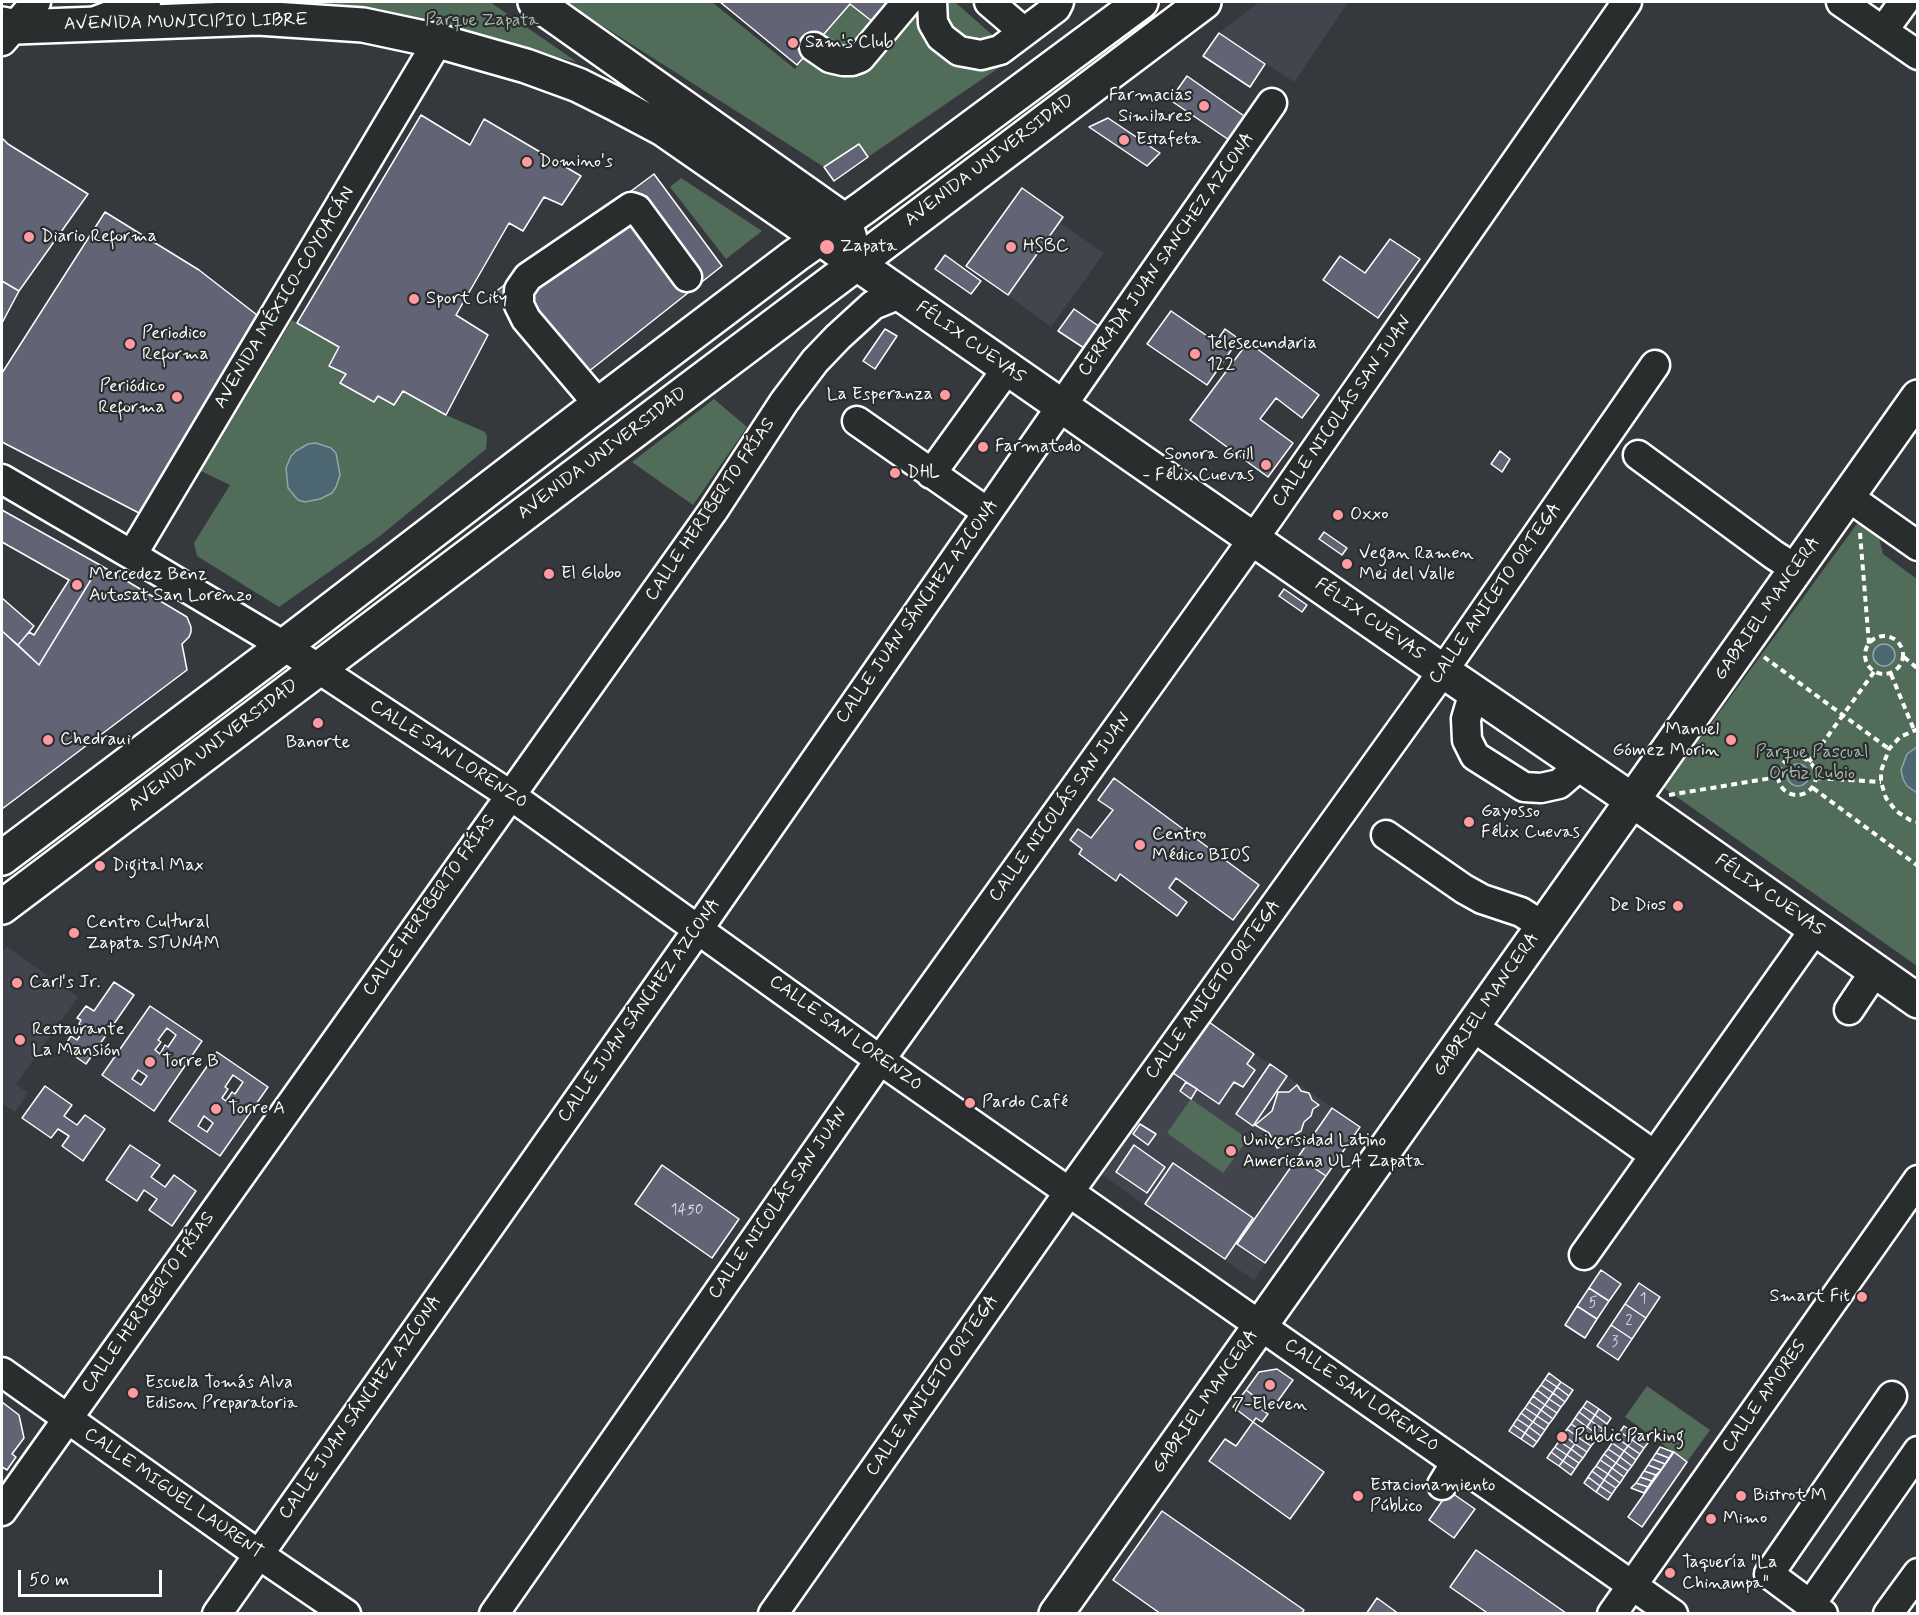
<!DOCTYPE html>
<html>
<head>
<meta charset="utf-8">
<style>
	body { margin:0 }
	#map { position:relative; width:1919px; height:1615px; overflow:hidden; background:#35383c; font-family:Mynerve,sans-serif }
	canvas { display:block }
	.frame { position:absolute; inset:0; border:3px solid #fff; pointer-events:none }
	.scale { position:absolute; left:18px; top:1570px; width:144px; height:27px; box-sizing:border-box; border:3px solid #fff; border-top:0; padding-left:8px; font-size:18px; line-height:21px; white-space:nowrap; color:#fff; -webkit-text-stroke:4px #2a2d2e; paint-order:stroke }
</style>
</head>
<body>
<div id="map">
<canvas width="1919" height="1615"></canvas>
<div class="frame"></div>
<div class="scale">50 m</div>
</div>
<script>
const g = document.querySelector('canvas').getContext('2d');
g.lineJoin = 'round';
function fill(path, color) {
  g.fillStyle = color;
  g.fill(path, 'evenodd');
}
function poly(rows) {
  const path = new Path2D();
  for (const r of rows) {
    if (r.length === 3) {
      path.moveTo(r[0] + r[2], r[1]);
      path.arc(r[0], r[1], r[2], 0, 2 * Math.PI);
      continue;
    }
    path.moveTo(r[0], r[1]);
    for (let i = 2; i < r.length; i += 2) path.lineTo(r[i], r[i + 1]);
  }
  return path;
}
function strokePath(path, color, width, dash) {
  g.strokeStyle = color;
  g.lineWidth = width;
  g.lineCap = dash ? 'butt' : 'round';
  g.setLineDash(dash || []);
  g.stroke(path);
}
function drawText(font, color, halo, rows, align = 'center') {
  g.font = font + ' Mynerve,sans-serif';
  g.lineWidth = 4.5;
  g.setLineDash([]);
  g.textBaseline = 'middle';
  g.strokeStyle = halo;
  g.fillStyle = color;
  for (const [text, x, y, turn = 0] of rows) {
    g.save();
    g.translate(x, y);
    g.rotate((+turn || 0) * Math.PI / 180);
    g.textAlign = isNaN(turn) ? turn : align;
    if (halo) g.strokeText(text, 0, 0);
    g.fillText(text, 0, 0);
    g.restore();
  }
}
fill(poly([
	[1259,2,1343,2,1347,4,1294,82,1219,33],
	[1060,223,1104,253,1051,327,1008,295],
	[7,947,78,997,16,1084,28,1093,15,1112,2,1103,2,951],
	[1209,1022,1360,1127,1254,1280,1102,1175]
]), '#42454d');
fill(poly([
	[171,2,490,2,577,62,384,18,141,12],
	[565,2,712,2,795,69,850,4,873,22,891,2,955,2,1016,56,868,157,858,144,824,167],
	[681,178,762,231,726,259,670,187],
	[292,320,339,347,329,366,346,374,340,383,374,402,378,396,393,405,403,391,446,415,485,432,487,437,486,449,380,536,279,607,197,556,194,543,230,485,201,471],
	[714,399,747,427,693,505,632,462],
	[1859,521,1878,534,1883,554,1917,579,1917,966,1664,788],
	[1191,1099,1248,1139,1223,1173,1167,1133],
	[1647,1386,1710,1430,1687,1462,1625,1417]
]), '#526c5a');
const water = poly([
	[316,443,331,448,336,453,340,475,336,487,332,493,320,499,305,502,298,500,288,488,286,468,291,456,296,451,308,444,316,443],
	[1884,655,11],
	[1917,747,1917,793,1907,786,1903,779,1901,770,1907,754,1917,747],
	[1798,775,11]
]);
fill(water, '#4d6772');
strokePath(water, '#94a4aa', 1.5);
const building = poly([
	[720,2,891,2,873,22,850,4,797,65,720,2],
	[1219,33,1265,64,1250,87,1203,56,1219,33],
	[1187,76,1247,118,1232,142,1170,100,1187,76],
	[421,115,470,145,484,119,581,176,562,205,544,197,523,231,509,223,456,315,488,335,446,415,403,391,394,405,378,396,374,402,340,383,346,374,329,366,339,347,297,323,421,115],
	[1108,118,1160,153,1147,166,1089,127,1108,118],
	[2,138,8,144,88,194,19,291,2,281,2,138],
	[859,144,868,157,834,181,824,167,859,144],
	[654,174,722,266,569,387,495,292,654,174],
	[1022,188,1063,217,1008,295,966,266,1022,188],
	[105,212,199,270,257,315,139,513,2,442,2,373,105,212],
	[1390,239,1420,259,1378,318,1323,280,1340,256,1365,273,1390,239],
	[945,255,981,281,971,294,935,269,945,255],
	[2,281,19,291,2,323,2,281],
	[1074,309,1100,327,1087,350,1058,331,1074,309],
	[1171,311,1216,342,1225,329,1239,339,1207,385,1147,344,1171,311],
	[885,329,897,336,875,369,863,361,885,329],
	[1248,342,1319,395,1302,418,1276,398,1260,419,1293,443,1268,477,1190,420,1248,342],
	[1500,451,1510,459,1502,472,1491,464,1500,451],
	[2,510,100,565,39,665,18,645,29,632,34,635,69,580,2,542,2,510],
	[1324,532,1347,548,1342,555,1319,539,1324,532],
	[100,565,187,617,191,627,191,632,189,637,182,644,187,670,2,809,2,631,39,665,100,565],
	[1284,589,1307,605,1302,612,1279,596,1284,589],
	[2,598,34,626,18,645,2,631,2,598],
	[1114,778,1259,885,1233,920,1176,878,1169,888,1187,902,1177,916,1120,874,1116,881,1079,854,1082,849,1070,840,1078,829,1091,838,1113,810,1098,800,1114,778],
	[114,982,134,995,86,1064,63,1048,71,1036,77,1040,85,1028,79,1024,81,1020,77,1018,86,1006,94,1011,114,982],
	[150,1006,202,1041,154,1111,102,1075,150,1006],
	[167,1028,176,1035,168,1047,165,1045,160,1054,155,1050,161,1042,158,1040,167,1028],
	[138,1070,147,1076,141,1085,132,1079,138,1070],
	[1209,1022,1254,1054,1247,1064,1255,1070,1243,1087,1234,1082,1219,1104,1173,1073,1209,1022],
	[217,1052,268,1087,220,1156,169,1121,217,1052],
	[233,1075,243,1082,235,1094,232,1092,226,1101,222,1098,228,1089,225,1087,233,1075],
	[204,1116,213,1123,207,1132,198,1126,204,1116],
	[1270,1064,1287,1076,1253,1126,1236,1114,1270,1064],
	[1186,1082,1197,1089,1191,1099,1180,1091,1186,1082],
	[1297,1085,1301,1091,1309,1093,1312,1100,1319,1105,1313,1109,1311,1116,1304,1122,1301,1131,1294,1135,1290,1144,1277,1148,1269,1133,1255,1125,1272,1111,1278,1092,1289,1092,1297,1085],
	[45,1086,72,1105,64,1116,77,1125,85,1115,105,1129,83,1161,62,1146,69,1136,58,1129,51,1138,22,1118,45,1086],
	[1332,1108,1360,1127,1326,1176,1298,1157,1332,1108],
	[1140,1124,1156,1134,1148,1145,1133,1134,1140,1124],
	[130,1145,160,1165,151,1177,165,1187,174,1175,196,1191,172,1226,149,1210,157,1199,144,1190,137,1201,106,1180,130,1145],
	[1134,1145,1165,1167,1147,1193,1116,1172,1134,1145],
	[1298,1157,1326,1176,1265,1263,1237,1244,1298,1157],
	[1173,1163,1253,1218,1225,1259,1145,1204,1173,1163],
	[662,1165,739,1219,712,1258,635,1204,662,1165],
	[1601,1270,1621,1284,1609,1301,1589,1288,1601,1270],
	[1639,1283,1660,1297,1646,1318,1625,1304,1639,1283],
	[1589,1288,1609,1301,1597,1319,1577,1306,1589,1288],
	[1625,1304,1646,1318,1632,1339,1611,1325,1625,1304],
	[1577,1306,1597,1319,1585,1338,1565,1325,1577,1306],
	[1611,1325,1632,1339,1618,1360,1597,1346,1611,1325],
	[1277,1369,1293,1380,1272,1409,1246,1390,1259,1372,1277,1369],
	[1549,1373,1561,1382,1557,1387,1545,1379,1549,1373],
	[1545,1379,1557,1387,1553,1393,1541,1385,1545,1379],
	[1561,1382,1573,1390,1569,1396,1557,1387,1561,1382],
	[1541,1385,1553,1393,1549,1399,1537,1390,1541,1385],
	[1557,1387,1569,1396,1565,1402,1553,1393,1557,1387],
	[1246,1390,1266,1405,1262,1410,1268,1414,1262,1422,1256,1418,1253,1422,1233,1407,1246,1390],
	[1537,1390,1549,1399,1545,1405,1533,1396,1537,1390],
	[1553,1393,1565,1402,1561,1407,1549,1399,1553,1393],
	[1533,1396,1545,1405,1541,1410,1529,1402,1533,1396],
	[1549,1399,1561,1407,1557,1413,1545,1405,1549,1399],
	[1587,1401,1599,1409,1595,1415,1583,1407,1587,1401],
	[2,1402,19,1415,24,1438,12,1454,16,1457,7,1470,2,1467,2,1402],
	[1529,1402,1541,1410,1537,1416,1525,1408,1529,1402],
	[1545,1405,1557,1413,1553,1419,1541,1410,1545,1405],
	[1583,1407,1595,1415,1591,1421,1579,1412,1583,1407],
	[1525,1408,1537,1416,1533,1422,1521,1413,1525,1408],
	[1599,1409,1611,1418,1607,1424,1595,1415,1599,1409],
	[1541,1410,1553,1419,1549,1424,1537,1416,1541,1410],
	[1579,1412,1591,1421,1587,1427,1575,1418,1579,1412],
	[1521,1413,1533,1422,1529,1427,1517,1419,1521,1413],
	[1595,1415,1607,1424,1603,1429,1591,1421,1595,1415],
	[1537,1416,1549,1424,1545,1430,1533,1422,1537,1416],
	[1575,1418,1587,1427,1583,1432,1571,1424,1575,1418],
	[1517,1419,1529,1427,1525,1433,1513,1425,1517,1419],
	[1591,1421,1603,1429,1599,1435,1587,1427,1591,1421],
	[1253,1422,1324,1472,1290,1519,1209,1461,1225,1439,1236,1446,1253,1422],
	[1533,1422,1545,1430,1541,1436,1529,1427,1533,1422],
	[1571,1424,1583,1432,1579,1438,1567,1429,1571,1424],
	[1513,1425,1525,1433,1521,1439,1509,1431,1513,1425],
	[1624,1426,1636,1434,1632,1440,1620,1432,1624,1426],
	[1529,1427,1541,1436,1537,1442,1525,1433,1529,1427],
	[1587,1427,1599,1435,1595,1441,1583,1432,1587,1427],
	[1567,1429,1579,1438,1575,1444,1563,1435,1567,1429],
	[1583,1432,1595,1441,1591,1446,1579,1438,1583,1432],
	[1620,1432,1632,1440,1628,1446,1616,1437,1620,1432],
	[1525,1433,1537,1442,1533,1447,1521,1439,1525,1433],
	[1636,1434,1648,1443,1644,1448,1632,1440,1636,1434],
	[1563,1435,1575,1444,1571,1449,1559,1441,1563,1435],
	[1616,1437,1628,1446,1624,1451,1612,1443,1616,1437],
	[1579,1438,1591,1446,1587,1452,1575,1444,1579,1438],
	[1632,1440,1644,1448,1640,1454,1628,1446,1632,1440],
	[1559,1441,1571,1449,1567,1455,1555,1447,1559,1441],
	[1612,1443,1624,1451,1620,1457,1608,1449,1612,1443],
	[1575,1444,1587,1452,1583,1458,1571,1449,1575,1444],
	[1628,1446,1640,1454,1636,1460,1624,1451,1628,1446],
	[1555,1447,1567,1455,1563,1461,1551,1452,1555,1447],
	[1660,1447,1673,1452,1669,1458,1656,1453,1660,1447],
	[1571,1449,1583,1458,1579,1463,1567,1455,1571,1449],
	[1608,1449,1620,1457,1616,1463,1604,1454,1608,1449],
	[1624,1451,1636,1460,1632,1466,1620,1457,1624,1451],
	[1551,1452,1563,1461,1559,1466,1547,1458,1551,1452],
	[1674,1452,1687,1462,1642,1527,1628,1517,1674,1452],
	[1656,1453,1669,1458,1665,1464,1652,1459,1656,1453],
	[1604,1454,1616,1463,1612,1468,1600,1460,1604,1454],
	[1567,1455,1579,1463,1575,1469,1563,1461,1567,1455],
	[1620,1457,1632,1466,1628,1471,1616,1463,1620,1457],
	[1652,1459,1665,1464,1661,1470,1648,1465,1652,1459],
	[1600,1460,1612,1468,1608,1474,1596,1466,1600,1460],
	[1563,1461,1575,1469,1571,1475,1559,1466,1563,1461],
	[1616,1463,1628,1471,1624,1477,1612,1468,1616,1463],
	[1648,1465,1661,1470,1656,1475,1644,1471,1648,1465],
	[1596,1466,1608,1474,1604,1480,1592,1471,1596,1466],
	[1612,1468,1624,1477,1620,1483,1608,1474,1612,1468],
	[1592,1471,1604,1480,1600,1486,1588,1477,1592,1471],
	[1644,1471,1656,1475,1652,1481,1640,1477,1644,1471],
	[1608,1474,1620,1483,1616,1488,1604,1480,1608,1474],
	[1588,1477,1600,1486,1596,1492,1584,1483,1588,1477],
	[1640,1477,1652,1481,1648,1487,1636,1483,1640,1477],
	[1604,1480,1616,1488,1612,1494,1600,1486,1604,1480],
	[1636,1483,1648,1487,1644,1493,1631,1488,1636,1483],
	[1600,1486,1612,1494,1608,1500,1596,1492,1600,1486],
	[1449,1491,1475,1509,1454,1538,1429,1520,1449,1491],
	[1162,1511,1304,1610,1301,1614,1161,1614,1113,1580,1162,1511],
	[1476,1550,1566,1613,1565,1614,1485,1614,1486,1612,1450,1587,1476,1550],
	[1377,1598,1399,1614,1366,1614,1377,1598]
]);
fill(building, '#626375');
strokePath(building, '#fff', 1.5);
const minor = poly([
	[932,2,933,23,941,37,959,51,981,55,1000,50,1056,8,1059,2],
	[989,2,1024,32],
	[1841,2,1918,55],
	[98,20,146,2],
	[1883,31,1904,2],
	[2,41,36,2],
	[814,47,830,58,843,61,852,61,860,58,907,2],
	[599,405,526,319,519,305,519,290,528,277,631,207,637,209,687,277],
	[857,421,987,512],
	[1638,455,1774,555,1796,569],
	[931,474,1007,369],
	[2,479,132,555,284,646,510,795,880,1060,1673,1614],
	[1847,496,1918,546],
	[132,555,438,41],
	[1474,692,1466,719,1467,740,1475,756,1524,787,1541,788,1559,784,1581,765],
	[1386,835,1464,889,1482,899,1521,912,1543,926],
	[1849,1010,1875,971],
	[1472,1026,1654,1155],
	[1584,1255,1815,929],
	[2,1372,258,1554,346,1614],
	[1442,1485,1456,1462],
	[2,1511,713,511,784,402,815,361,838,337,873,305,900,294],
	[1811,1604,1918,1451],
	[217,1614,699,928,1272,103],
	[494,1614,880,1060,1269,517,1627,2],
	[773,1614,1069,1192,1443,671,1655,365],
	[1612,1614,1918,1180],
	[1823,1614,1769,1574,1892,1396],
	[1888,1614,1918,1573]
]);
const major = poly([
	[535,2,845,221,850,239],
	[2,24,16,27,258,18,363,25,438,41,526,66,578,85,614,103,663,129,1443,671,1632,800,1918,1001],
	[2,858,284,646,586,414,796,255,863,208,1141,2],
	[2,907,1204,2],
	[1056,1614,1918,397]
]);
strokePath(minor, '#fff', 33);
strokePath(major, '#fff', 38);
strokePath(poly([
	[1860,533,1869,644],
	[1884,655,19],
	[1764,657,1889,749],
	[1904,657,1918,669],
	[1891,674,1914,730],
	[1918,729,1900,737,1889,749,1881,771,1881,782,1886,798,1896,811,1910,820,1918,822],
	[1797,776,19],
	[1809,762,1874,672],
	[1817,778,1881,782],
	[1813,788,1918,866],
	[1669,795,1778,777]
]), '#fff', 4, [6, 4.5]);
strokePath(minor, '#2a2d2e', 28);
strokePath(major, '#2a2d2e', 33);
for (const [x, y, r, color] of [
	[793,43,6,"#ff9aa2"],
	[1204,106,6,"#ff9aa2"],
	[1124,140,6,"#ff9aa2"],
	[527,162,6,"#ff9aa2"],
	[29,237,6,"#ff9aa2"],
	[827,247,8,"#ff9aa2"],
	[1011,247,6,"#ff9aa2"],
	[414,299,6,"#ff9aa2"],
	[130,344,6,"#ff9aa2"],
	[1195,354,6,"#ff9aa2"],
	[945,395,6,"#ff9aa2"],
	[177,397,6,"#ff9aa2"],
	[983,447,6,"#ff9aa2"],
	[1266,465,6,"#ff9aa2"],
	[895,473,6,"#ff9aa2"],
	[1338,515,6,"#ff9aa2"],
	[1347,564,6,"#ff9aa2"],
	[549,574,6,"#ff9aa2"],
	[77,585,6,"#ff9aa2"],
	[318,723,6,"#ff9aa2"],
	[48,740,6,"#ff9aa2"],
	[1731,740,6,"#ff9aa2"],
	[1469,822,6,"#ff9aa2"],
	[1140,845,6,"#ff9aa2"],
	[100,866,6,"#ff9aa2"],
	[1678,906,6,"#ff9aa2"],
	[74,933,6,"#ff9aa2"],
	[17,983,6,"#ff9aa2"],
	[20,1040,6,"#ff9aa2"],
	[150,1062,6,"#ff9aa2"],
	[970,1103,6,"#ff9aa2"],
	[216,1109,6,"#ff9aa2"],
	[1231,1151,6,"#ff9aa2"],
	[1862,1297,6,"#ff9aa2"],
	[1270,1385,6,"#ff9aa2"],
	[133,1393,6,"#ff9aa2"],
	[1562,1437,6,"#ff9aa2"],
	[1358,1496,6,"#ff9aa2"],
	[1741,1496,6,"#ff9aa2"],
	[1711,1519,6,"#ff9aa2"],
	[1670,1573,6,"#ff9aa2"]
]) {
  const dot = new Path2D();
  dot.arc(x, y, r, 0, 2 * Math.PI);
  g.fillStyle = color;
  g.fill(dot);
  strokePath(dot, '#2a2d2e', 2);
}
drawText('15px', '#d8d8dc', null, [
	["1450",687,1211],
	["1",1643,1300],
	["5",1593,1304],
	["2",1629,1322],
	["3",1615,1343]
]);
drawText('18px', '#a8b6ac', '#2a2d2e', [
	["Parque Zapata",482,21],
	["Parque Pascual",1812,753],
	["Ortiz Rubio",1812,774]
]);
drawText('18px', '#fff', '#2a2d2e', [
	["AVENIDA MUNICIPIO LIBRE",186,23,-1],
	["AVENIDA UNIVERSIDAD",990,161,-37],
	["CERRADA JUAN SANCHEZ AZCONA",1167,255,-55],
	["AVENIDA MÉXICO-COYOACÁN",285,298,-59],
	["FÉLIX CUEVAS",970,343,35],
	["CALLE NICOLÁS SAN JUAN",1343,412,-55],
	["AVENIDA UNIVERSIDAD",603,454,-37],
	["CALLE HERIBERTO FRÍAS",711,510,-56],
	["CALLE ANICETO ORTEGA",1496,594,-55],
	["GABRIEL MANCERA",1768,609,-55],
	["CALLE JUAN SÁNCHEZ AZCONA",918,612,-55],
	["FÉLIX CUEVAS",1369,620,35],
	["AVENIDA UNIVERSIDAD",214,746,-37],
	["CALLE SAN LORENZO",448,755,33],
	["CALLE NICOLÁS SAN JUAN",1061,808,-54],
	["FÉLIX CUEVAS",1769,896,35],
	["CALLE HERIBERTO FRÍAS",430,906,-55],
	["CALLE ANICETO ORTEGA",1214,990,-54],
	["GABRIEL MANCERA",1487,1005,-55],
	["CALLE JUAN SÁNCHEZ AZCONA",640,1011,-55],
	["CALLE SAN LORENZO",845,1034,36],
	["CALLE NICOLÁS SAN JUAN",779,1204,-55],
	["CALLE HERIBERTO FRÍAS",149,1303,-55],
	["CALLE ANICETO ORTEGA",933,1386,-55],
	["CALLE SAN LORENZO",1361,1396,35],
	["CALLE AMORES",1765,1397,-55],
	["GABRIEL MANCERA",1206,1402,-55],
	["CALLE JUAN SÁNCHEZ AZCONA",361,1408,-55],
	["CALLE MIGUEL LAURENT",173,1494,35]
]);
drawText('18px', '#fff', '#2a2d2e', [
	["Sam's Club",805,43],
	["Farmacias",1192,96,"right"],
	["Similares",1192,117,"right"],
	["Estafeta",1136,140],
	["Domino's",539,162],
	["Diario Reforma",41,237],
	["Zapata",840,247],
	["HSBC",1023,247],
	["Sport City",426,299],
	["Periodico",142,334],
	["Reforma",142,355],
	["Telesecundaria",1207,344],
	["122",1207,365],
	["Periódico",165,387,"right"],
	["Reforma",165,408,"right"],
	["La Esperanza",933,395,"right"],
	["Farmatodo",995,447],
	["Sonora Grill",1254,455,"right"],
	["- Félix Cuevas",1254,476,"right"],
	["DHL",907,473],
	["Oxxo",1350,515],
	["Vegan Ramen",1359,554],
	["Mei del Valle",1359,575],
	["El Globo",561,574],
	["Mercedez Benz",89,575],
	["Autosat San Lorenzo",89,596],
	["Manuel",1719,730,"right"],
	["Gómez Morin",1719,751,"right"],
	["Chedraui",60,740],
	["Banorte",318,743,"center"],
	["Gayosso",1481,812],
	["Félix Cuevas",1481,833],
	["Centro",1152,835],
	["Médico BIOS",1152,856],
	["Digital Max",112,866],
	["De Dios",1666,906,"right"],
	["Centro Cultural",86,923],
	["Zapata STUNAM",86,944],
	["Carl's Jr.",29,983],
	["Restaurante",32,1030],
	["La Mansión",32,1051],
	["Torre B",162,1062],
	["Pardo Café",982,1103],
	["Torre A",228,1109],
	["Universidad Latino",1243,1141],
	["Americana ULA Zapata",1243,1162],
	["Smart Fit",1850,1297,"right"],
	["Escuela Tomás Alva",145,1383],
	["Edison Preparatoria",145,1404],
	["7-Eleven",1270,1405,"center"],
	["Public Parking",1574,1437],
	["Estacionamiento",1370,1486],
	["Público",1370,1507],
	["Bistrot M",1753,1496],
	["Mimo",1723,1519],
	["Taquería \"La",1682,1563],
	["Chinampa\"",1682,1584]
], 'left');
</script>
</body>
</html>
